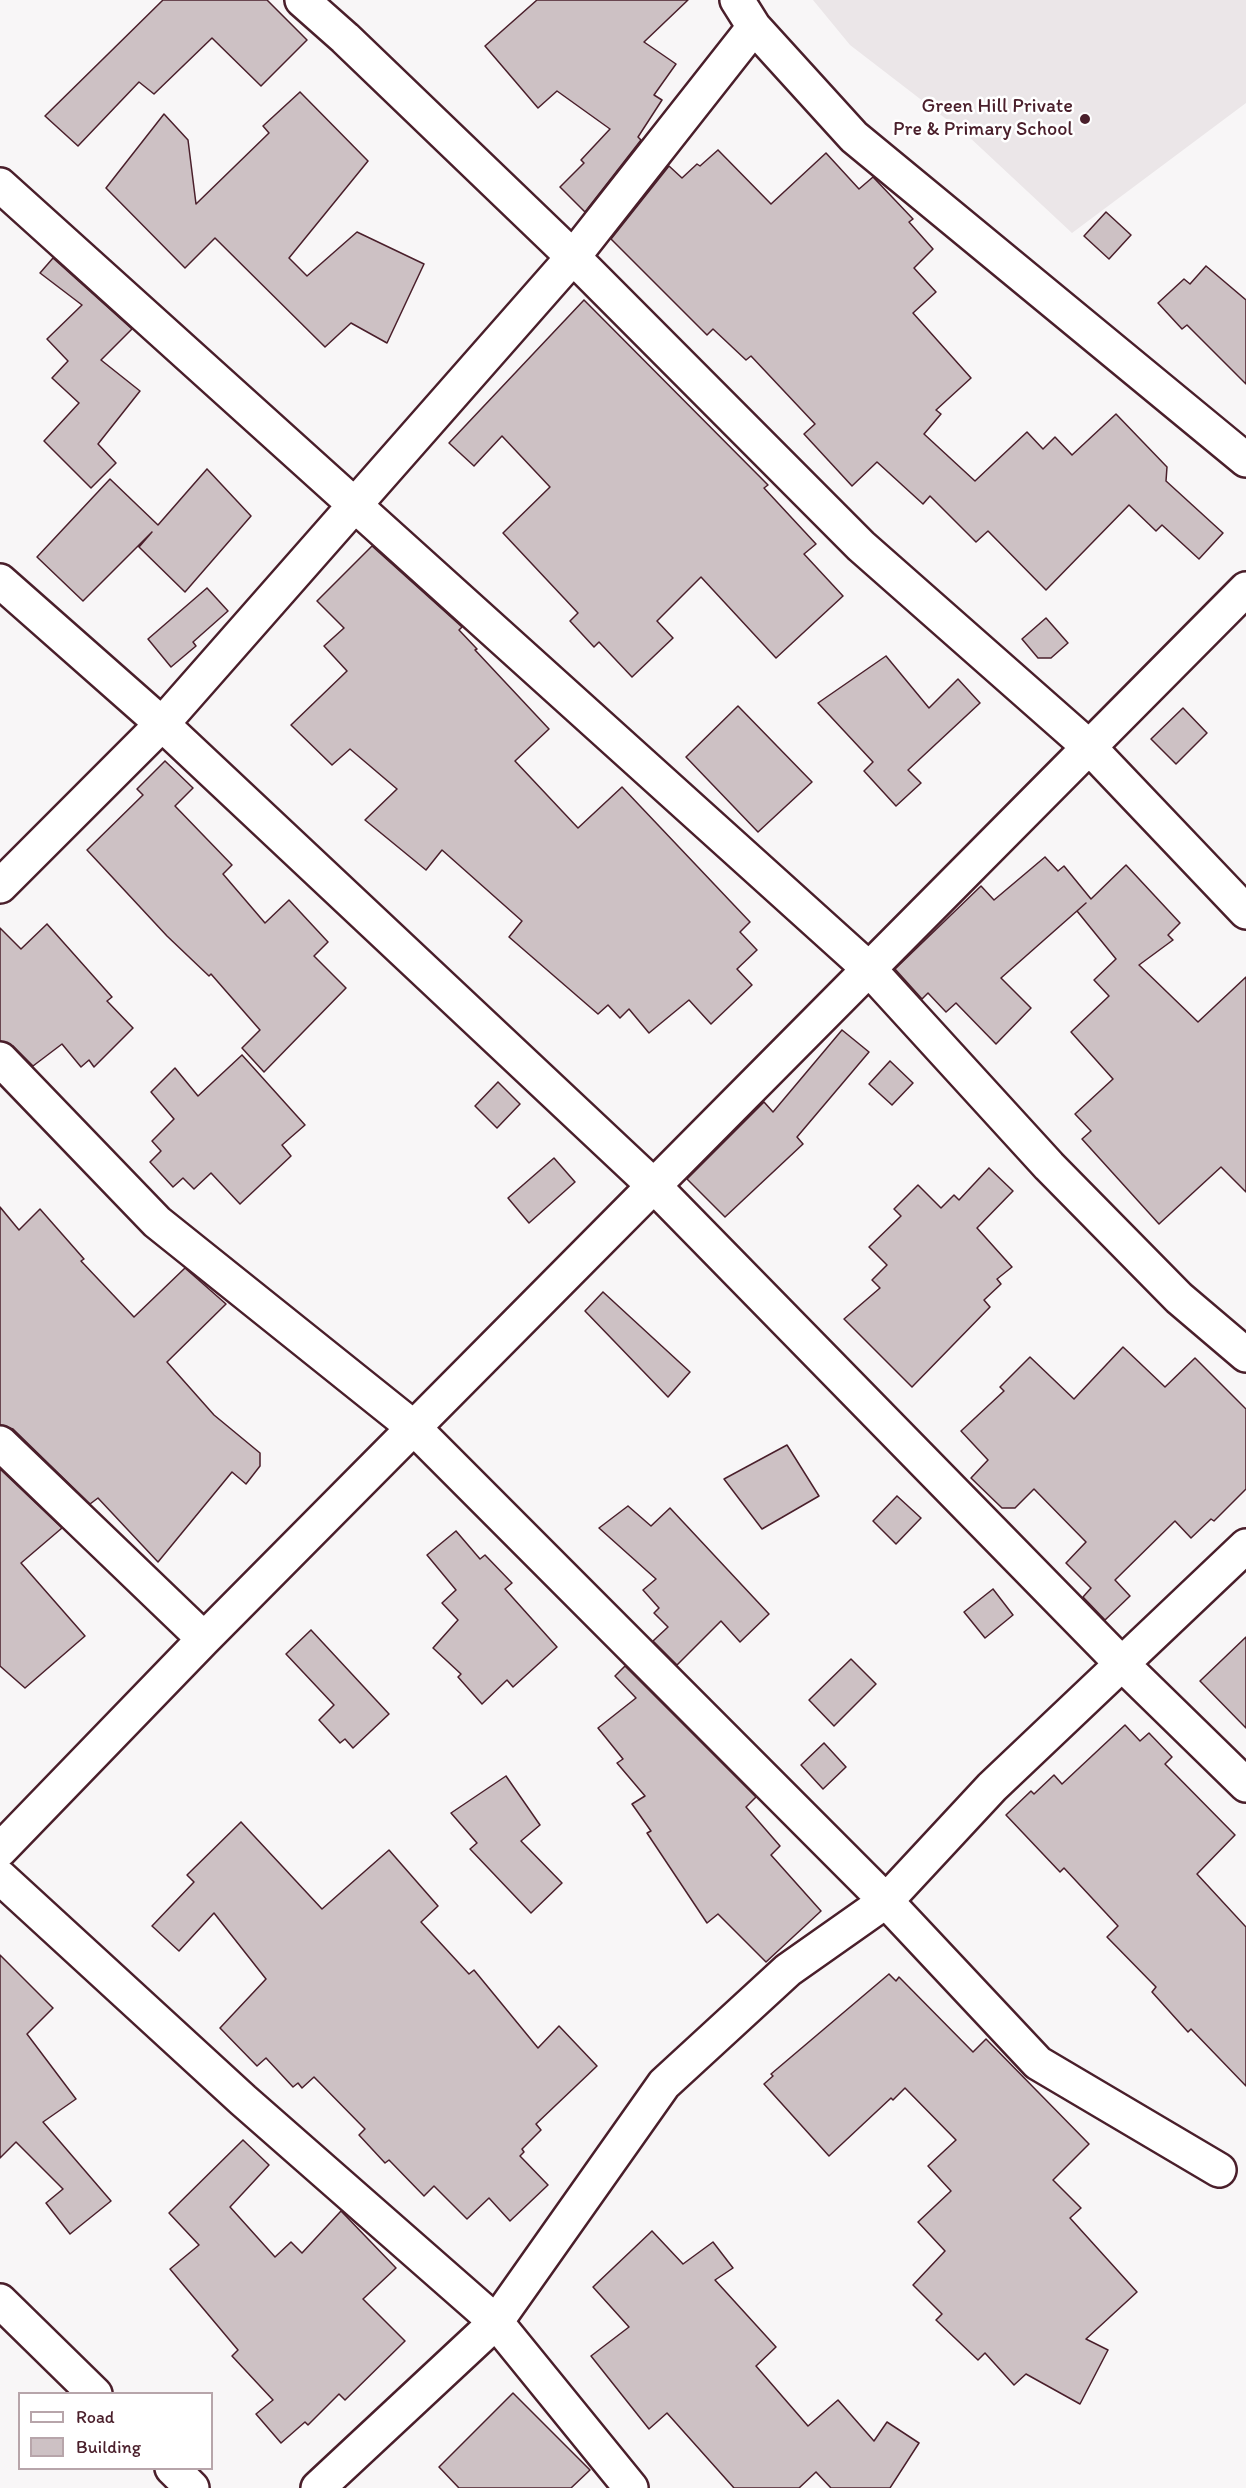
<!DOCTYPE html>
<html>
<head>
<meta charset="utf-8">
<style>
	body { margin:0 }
	#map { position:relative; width:1246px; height:2488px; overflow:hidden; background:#f8f6f7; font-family:Itim,sans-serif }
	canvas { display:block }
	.legend { position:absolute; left:18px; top:2392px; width:195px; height:78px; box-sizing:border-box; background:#fff; border:2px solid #b7a5aa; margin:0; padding:8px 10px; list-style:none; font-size:18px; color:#4a1f2b }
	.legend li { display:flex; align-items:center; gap:12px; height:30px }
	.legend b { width:30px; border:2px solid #b7a5aa }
</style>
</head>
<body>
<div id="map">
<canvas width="1246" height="2488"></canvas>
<ul class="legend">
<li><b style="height:8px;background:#fff"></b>Road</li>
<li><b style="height:16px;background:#cdc1c4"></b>Building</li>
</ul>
</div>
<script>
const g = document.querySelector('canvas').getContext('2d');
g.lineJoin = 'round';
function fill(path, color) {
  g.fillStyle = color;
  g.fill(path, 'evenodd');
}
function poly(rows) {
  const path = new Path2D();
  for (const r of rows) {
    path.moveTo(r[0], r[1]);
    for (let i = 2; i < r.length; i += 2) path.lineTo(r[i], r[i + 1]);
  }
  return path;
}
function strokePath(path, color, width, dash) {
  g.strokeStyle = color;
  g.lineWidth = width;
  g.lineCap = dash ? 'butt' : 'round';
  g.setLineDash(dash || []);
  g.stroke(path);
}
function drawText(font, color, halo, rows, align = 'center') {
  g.font = font + ' Itim,sans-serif';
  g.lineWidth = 5;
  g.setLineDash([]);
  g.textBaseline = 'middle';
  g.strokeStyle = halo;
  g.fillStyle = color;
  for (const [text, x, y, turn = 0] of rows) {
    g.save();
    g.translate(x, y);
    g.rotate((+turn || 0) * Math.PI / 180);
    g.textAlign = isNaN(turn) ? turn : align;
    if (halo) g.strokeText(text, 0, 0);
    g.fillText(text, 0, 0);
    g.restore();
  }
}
fill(poly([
	[813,0,1246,0,1246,103,1072,233,967,135,850,45]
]), '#ebe6e8');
const building = poly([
	[163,0,267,0,307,40,261,86,212,38,154,94,139,82,78,146,45,116,163,0],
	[537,0,688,0,644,42,676,64,654,95,662,100,638,137,641,140,585,212,560,187,584,163,581,160,610,129,557,91,538,108,485,46,537,0],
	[300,92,368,161,289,258,307,276,357,232,424,264,387,343,351,323,325,347,215,238,185,268,106,188,164,114,188,140,196,204,269,133,263,126,300,92],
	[718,150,771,204,826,153,859,189,873,177,913,219,909,222,933,249,914,268,936,292,913,313,971,378,936,410,941,414,924,434,975,481,1027,432,1043,449,1055,437,1072,455,1116,414,1167,467,1166,481,1223,533,1199,559,1162,525,1156,531,1129,505,1046,590,988,531,976,542,930,496,923,504,877,462,852,486,804,434,815,424,751,356,746,360,713,329,707,335,611,239,669,166,682,178,697,164,700,166,718,150],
	[1106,212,1131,235,1109,259,1084,236,1106,212],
	[53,258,132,329,101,360,140,391,98,444,116,463,91,488,44,441,79,403,52,378,68,361,47,339,82,305,40,273,53,258],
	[1206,266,1246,300,1246,384,1187,325,1182,329,1158,303,1184,279,1190,284,1206,266],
	[584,300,768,485,764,488,816,544,804,554,843,596,776,658,701,577,657,621,673,638,632,677,599,642,594,647,570,621,578,613,503,533,550,487,502,436,474,466,449,443,584,300],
	[207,469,251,516,185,592,139,547,152,532,83,601,37,557,110,479,158,525,207,469],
	[372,546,462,627,459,630,477,649,475,650,549,729,515,761,578,828,622,787,750,922,740,932,757,950,737,969,752,985,711,1024,689,1000,649,1033,629,1009,620,1018,608,1005,598,1014,509,937,522,921,442,850,426,870,365,820,397,789,350,749,332,765,291,725,347,671,324,646,344,628,317,601,372,546],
	[207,588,228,611,193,642,196,646,171,667,148,639,207,588],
	[1046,618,1068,643,1051,658,1038,658,1022,639,1046,618],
	[886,656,929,708,958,679,980,703,908,770,921,783,896,806,864,771,873,762,818,703,886,656],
	[738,706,812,782,758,832,686,757,738,706],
	[1183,708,1207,733,1176,764,1151,739,1183,708],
	[165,761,193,788,175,806,232,865,223,874,265,923,289,900,328,942,314,956,346,988,264,1072,242,1048,260,1030,211,974,209,976,167,936,87,850,143,795,137,789,165,761],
	[1045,857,1058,871,1064,866,1091,899,1126,865,1180,923,1168,935,1173,940,1139,965,1198,1022,1246,977,1246,1192,1221,1167,1159,1224,1082,1139,1091,1131,1075,1114,1113,1079,1071,1032,1109,996,1094,980,1116,959,1077,911,1086,903,1001,978,1031,1008,996,1044,956,1003,946,1012,928,993,922,999,895,969,981,886,994,900,1045,857],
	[47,924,112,997,107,1001,133,1028,94,1067,89,1060,81,1067,62,1044,33,1066,13,1046,0,1041,0,928,21,949,47,924],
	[842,1030,869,1052,797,1137,803,1144,725,1217,687,1179,764,1102,773,1112,842,1030],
	[242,1055,305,1125,282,1145,291,1156,240,1204,211,1173,194,1189,183,1178,173,1187,150,1162,161,1151,152,1141,174,1119,151,1092,175,1068,198,1096,242,1055],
	[890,1061,913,1083,892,1105,869,1084,890,1061],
	[498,1082,520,1104,497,1128,475,1106,498,1082],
	[554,1158,575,1182,529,1223,508,1198,554,1158],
	[989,1168,1013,1191,977,1228,1012,1267,997,1279,1001,1284,984,1300,990,1307,912,1387,844,1319,880,1288,872,1280,887,1265,869,1247,901,1216,894,1209,918,1185,941,1208,954,1195,959,1200,989,1168],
	[0,1207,19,1230,40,1209,84,1259,81,1261,134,1317,185,1268,226,1304,167,1362,214,1415,260,1453,260,1466,246,1484,232,1472,158,1562,98,1498,90,1504,13,1429,0,1425,0,1207],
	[603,1292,690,1372,668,1397,585,1311,603,1292],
	[1123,1347,1165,1387,1195,1358,1246,1409,1246,1489,1214,1521,1211,1519,1191,1538,1175,1521,1115,1580,1130,1596,1105,1620,1083,1597,1091,1588,1066,1563,1086,1542,1034,1489,1015,1508,1002,1508,971,1478,988,1460,961,1431,1004,1391,1000,1387,1030,1357,1074,1399,1123,1347],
	[787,1445,819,1496,762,1529,724,1479,787,1445],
	[0,1469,62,1528,21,1563,85,1636,25,1688,0,1666,0,1469],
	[897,1496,921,1518,896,1544,873,1521,897,1496],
	[628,1506,651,1526,670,1508,769,1614,740,1642,721,1621,677,1665,653,1641,668,1627,654,1613,659,1608,643,1590,656,1579,599,1528,628,1506],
	[456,1531,480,1559,485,1555,512,1583,505,1589,557,1647,513,1687,507,1680,482,1704,458,1677,461,1674,433,1648,458,1620,442,1603,456,1590,427,1555,456,1531],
	[993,1589,1013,1615,985,1638,964,1612,993,1589],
	[311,1630,389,1714,353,1748,345,1739,340,1743,319,1720,334,1705,286,1654,311,1630],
	[1246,1637,1246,1728,1200,1681,1246,1637],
	[851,1659,876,1684,834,1726,809,1700,851,1659],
	[625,1666,756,1797,746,1807,780,1846,771,1855,821,1911,766,1962,718,1914,707,1923,647,1833,651,1831,632,1804,645,1796,617,1763,623,1759,598,1728,636,1698,615,1676,625,1666],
	[1125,1725,1140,1741,1149,1733,1172,1757,1165,1764,1235,1835,1197,1874,1246,1927,1246,2086,1191,2029,1188,2032,1152,1992,1156,1987,1107,1937,1118,1926,1064,1868,1060,1872,1006,1815,1031,1791,1034,1794,1054,1775,1062,1784,1125,1725],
	[824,1743,846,1767,823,1789,801,1765,824,1743],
	[506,1776,540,1825,521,1841,562,1883,531,1913,470,1849,477,1843,451,1813,506,1776],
	[241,1822,322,1909,389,1850,438,1906,421,1922,469,1974,474,1970,538,2048,559,2026,597,2066,536,2124,541,2130,522,2149,524,2152,520,2156,548,2185,510,2221,489,2198,467,2219,434,2186,424,2196,389,2160,385,2163,359,2135,365,2129,314,2077,302,2088,298,2083,293,2087,266,2058,257,2066,220,2028,266,1979,214,1913,179,1951,152,1926,194,1882,187,1875,241,1822],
	[0,1955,53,2008,27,2034,76,2099,43,2122,111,2201,70,2234,46,2203,63,2189,16,2142,0,2158,0,1955],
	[889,1974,896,1981,899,1977,973,2052,986,2039,1089,2144,1053,2180,1081,2208,1070,2218,1137,2292,1086,2339,1108,2350,1080,2404,1026,2374,1014,2385,985,2353,978,2360,936,2320,942,2314,913,2285,945,2251,918,2222,951,2191,928,2166,956,2140,905,2088,893,2100,891,2098,829,2156,764,2084,773,2076,771,2074,889,1974],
	[243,2140,269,2165,230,2207,275,2257,291,2242,302,2253,341,2211,396,2268,363,2299,405,2341,345,2400,339,2394,308,2425,305,2422,281,2443,256,2414,273,2400,232,2356,238,2350,170,2269,199,2245,169,2213,243,2140],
	[652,2231,683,2264,713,2242,733,2268,715,2280,776,2347,756,2366,808,2426,838,2400,874,2441,887,2422,919,2443,890,2488,831,2488,816,2472,799,2488,734,2488,667,2413,649,2429,591,2356,629,2327,593,2287,652,2231],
	[513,2393,590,2470,571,2488,459,2488,439,2467,513,2393]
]);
fill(building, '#cdc1c4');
strokePath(building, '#4a1f2b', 1.5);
const street = poly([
	[302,0,345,38,573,257,861,546,1089,747,1246,912],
	[737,0,754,27,854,137,1246,460],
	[0,185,869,969,1049,1166,1179,1298,1246,1355],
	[0,581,162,724,654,1186,1121,1663,1246,1785],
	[0,886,162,724,573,257,754,27],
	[0,1059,157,1222,413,1427,886,1901,1038,2063,1219,2170],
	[0,1443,204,1639],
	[0,1850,204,1639,1246,589],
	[0,1877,243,2100,496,2322,631,2488],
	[0,2301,95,2394],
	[172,2468,192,2488],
	[318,2488,496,2322,664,2084,788,1970,886,1901,992,1787,1246,1546]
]);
strokePath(street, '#4a1f2b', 38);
strokePath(street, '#fff', 33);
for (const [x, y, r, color] of [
	[1085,119,6,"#4a1f2b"]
]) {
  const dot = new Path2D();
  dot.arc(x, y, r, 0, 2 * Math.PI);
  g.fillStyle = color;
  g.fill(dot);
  strokePath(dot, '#fff', 2);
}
drawText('20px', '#4a1f2b', '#fff', [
	["Green Hill Private",1073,107],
	["Pre & Primary School",1073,130]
], 'right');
</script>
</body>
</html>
